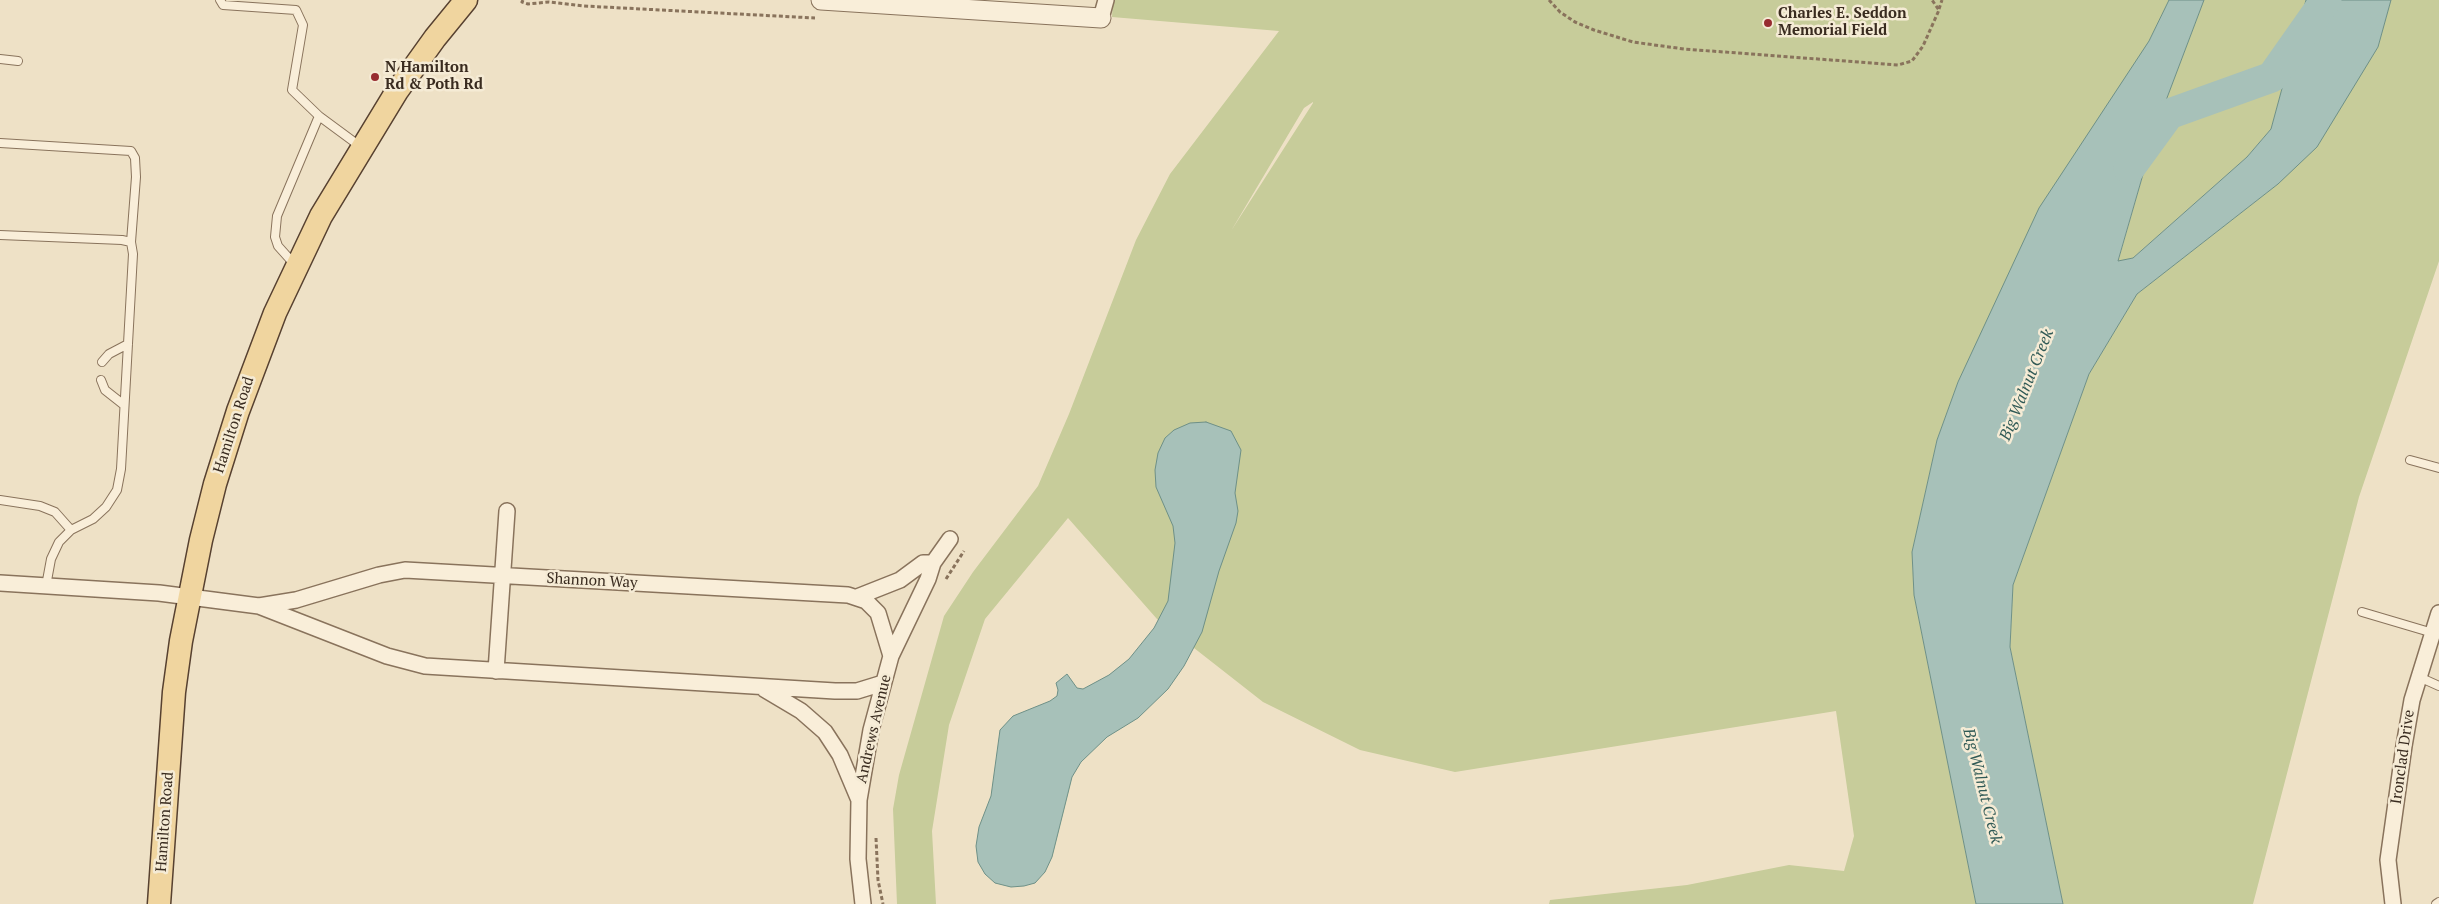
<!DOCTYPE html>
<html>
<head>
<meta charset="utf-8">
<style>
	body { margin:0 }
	canvas { display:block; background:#eee1c6 }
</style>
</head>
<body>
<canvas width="2439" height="904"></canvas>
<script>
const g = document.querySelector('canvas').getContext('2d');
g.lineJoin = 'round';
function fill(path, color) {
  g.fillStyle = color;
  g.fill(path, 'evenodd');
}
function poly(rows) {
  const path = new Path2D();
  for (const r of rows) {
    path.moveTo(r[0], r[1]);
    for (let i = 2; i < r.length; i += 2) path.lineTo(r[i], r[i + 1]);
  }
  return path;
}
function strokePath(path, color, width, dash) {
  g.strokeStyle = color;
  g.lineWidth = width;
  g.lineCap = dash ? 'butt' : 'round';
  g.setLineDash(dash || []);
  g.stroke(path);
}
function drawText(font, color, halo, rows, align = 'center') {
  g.font = font + ' "PT Serif",serif';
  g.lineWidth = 5;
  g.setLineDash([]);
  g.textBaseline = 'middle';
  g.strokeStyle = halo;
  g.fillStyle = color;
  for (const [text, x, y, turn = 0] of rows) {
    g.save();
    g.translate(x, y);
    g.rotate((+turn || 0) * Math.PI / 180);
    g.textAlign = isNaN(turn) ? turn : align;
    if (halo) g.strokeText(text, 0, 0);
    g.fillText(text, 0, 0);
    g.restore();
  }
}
fill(poly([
	[1113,0,2169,0,2149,41,1958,382,1937,440,1912,552,1914,595,1976,904,1549,904,1550,900,1687,885,1789,865,1844,871,1854,836,1836,711,1455,772,1360,750,1263,702,1157,619,1068,518,985,619,949,725,932,831,936,904,897,904,893,809,899,775,944,616,973,572,1038,486,1069,414,1136,240,1170,174,1279,31,1112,17],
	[1313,102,1313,103,1231,231,1304,108],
	[2204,0,2306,0,2271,129,2247,157,2133,258,2118,262,2159,119],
	[2391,0,2439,0,2439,261,2359,497,2253,904,2063,904,2010,647,2013,585,2089,374,2137,294,2278,184,2378,47]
]), '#c7cc9a');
const water = poly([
	[2169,0,2204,0,2159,119,2118,261,2133,258,2247,157,2271,129,2306,0,2391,0,2378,47,2317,147,2278,184,2137,294,2089,374,2013,585,2010,647,2063,904,1976,904,1914,595,1912,552,1937,440,1958,382,2039,208,2149,41,2169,0],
	[1206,422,1231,431,1241,450,1235,493,1238,511,1236,523,1219,571,1202,632,1184,666,1168,689,1138,718,1107,737,1081,762,1072,777,1052,857,1045,872,1035,883,1024,886,1011,887,995,883,985,874,978,862,976,846,979,827,991,796,1000,730,1013,716,1050,701,1057,696,1058,690,1056,683,1067,674,1077,688,1083,689,1109,675,1129,659,1154,628,1168,601,1175,543,1173,526,1156,487,1155,470,1158,453,1165,438,1174,430,1190,423,1206,422]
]);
fill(water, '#a7c1b9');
strokePath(water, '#6e9087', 1);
strokePath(poly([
	[2129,169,2169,114,2272,77,2326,0]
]), '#a7c1b9', 31);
const service = poly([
	[220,0,223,5,296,10,303,25,292,90,319,116,277,216,275,237,278,246,295,265],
	[0,59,18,61],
	[319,116,361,147],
	[0,143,131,151,135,158,136,177,131,242],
	[0,235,122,240,131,242,133,254,121,469,117,490,106,507,93,519,71,530,59,542,51,559,46,586],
	[102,362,109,354,128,344],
	[101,380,105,390,124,405],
	[2410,460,2439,468],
	[0,500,40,506,55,512,71,530],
	[2362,612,2433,633],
	[2419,677,2439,686],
	[2436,904,2439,902]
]);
const minor = poly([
	[1101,18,1106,0],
	[0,583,159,593,259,606,387,656,425,666,835,691,857,691,883,683],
	[857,597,900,580,923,563,933,563],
	[259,606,296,600,379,575,405,570,848,595,866,601,878,613,891,656],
	[496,671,507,511],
	[764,689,801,711,825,732,840,755,859,800],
	[863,904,858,859,859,800,871,730,891,656,928,579,933,563,950,539],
	[2393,904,2388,860,2404,746,2412,700,2439,613]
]);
const tertiary = poly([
	[821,0,1101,18]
]);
const primary = poly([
	[159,904,174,692,181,641,201,540,215,484,238,411,275,313,321,216,397,91,435,38,466,0]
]);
strokePath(service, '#89735c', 10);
strokePath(minor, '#89735c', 18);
strokePath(tertiary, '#89735c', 21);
strokePath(primary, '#574130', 25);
strokePath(poly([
	[523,0,522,2,528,4,549,2,584,6,815,18],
	[1549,0,1560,12,1575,22,1594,30,1633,42,1684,49,1898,65,1912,61,1923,46,1939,10,1932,0],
	[1939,9,1942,0],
	[946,579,964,551],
	[876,838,878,880,883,904]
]), '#89735c', 3, [4, 2.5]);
strokePath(service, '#f9eed9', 8);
strokePath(minor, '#f9eed9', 15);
strokePath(tertiary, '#f9eed9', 19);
strokePath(primary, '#f0d59f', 22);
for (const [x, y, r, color] of [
	[1768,23,5,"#972c30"],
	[375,77,5,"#972c30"]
]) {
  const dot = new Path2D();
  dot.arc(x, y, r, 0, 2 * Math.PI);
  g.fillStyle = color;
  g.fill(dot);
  strokePath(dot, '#f5ebd5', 2);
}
drawText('bold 15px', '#392b1f', '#f5ebd5', [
	["Charles E. Seddon",1778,14],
	["Memorial Field",1778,31],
	["N Hamilton",385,68],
	["Rd & Poth Rd",385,85]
], 'left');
drawText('15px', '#392b1f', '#f5ebd5', [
	["Hamilton Road",234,425,-72],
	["Shannon Way",592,581,3],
	["Andrews Avenue",874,729,-77],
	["Ironclad Drive",2403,757,-82],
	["Hamilton Road",165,822,-86]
]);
drawText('italic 16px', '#2f5955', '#f5ebd5', [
	["Big Walnut Creek",2027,385,-68],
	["Big Walnut Creek",1982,786,76]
]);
</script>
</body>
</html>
